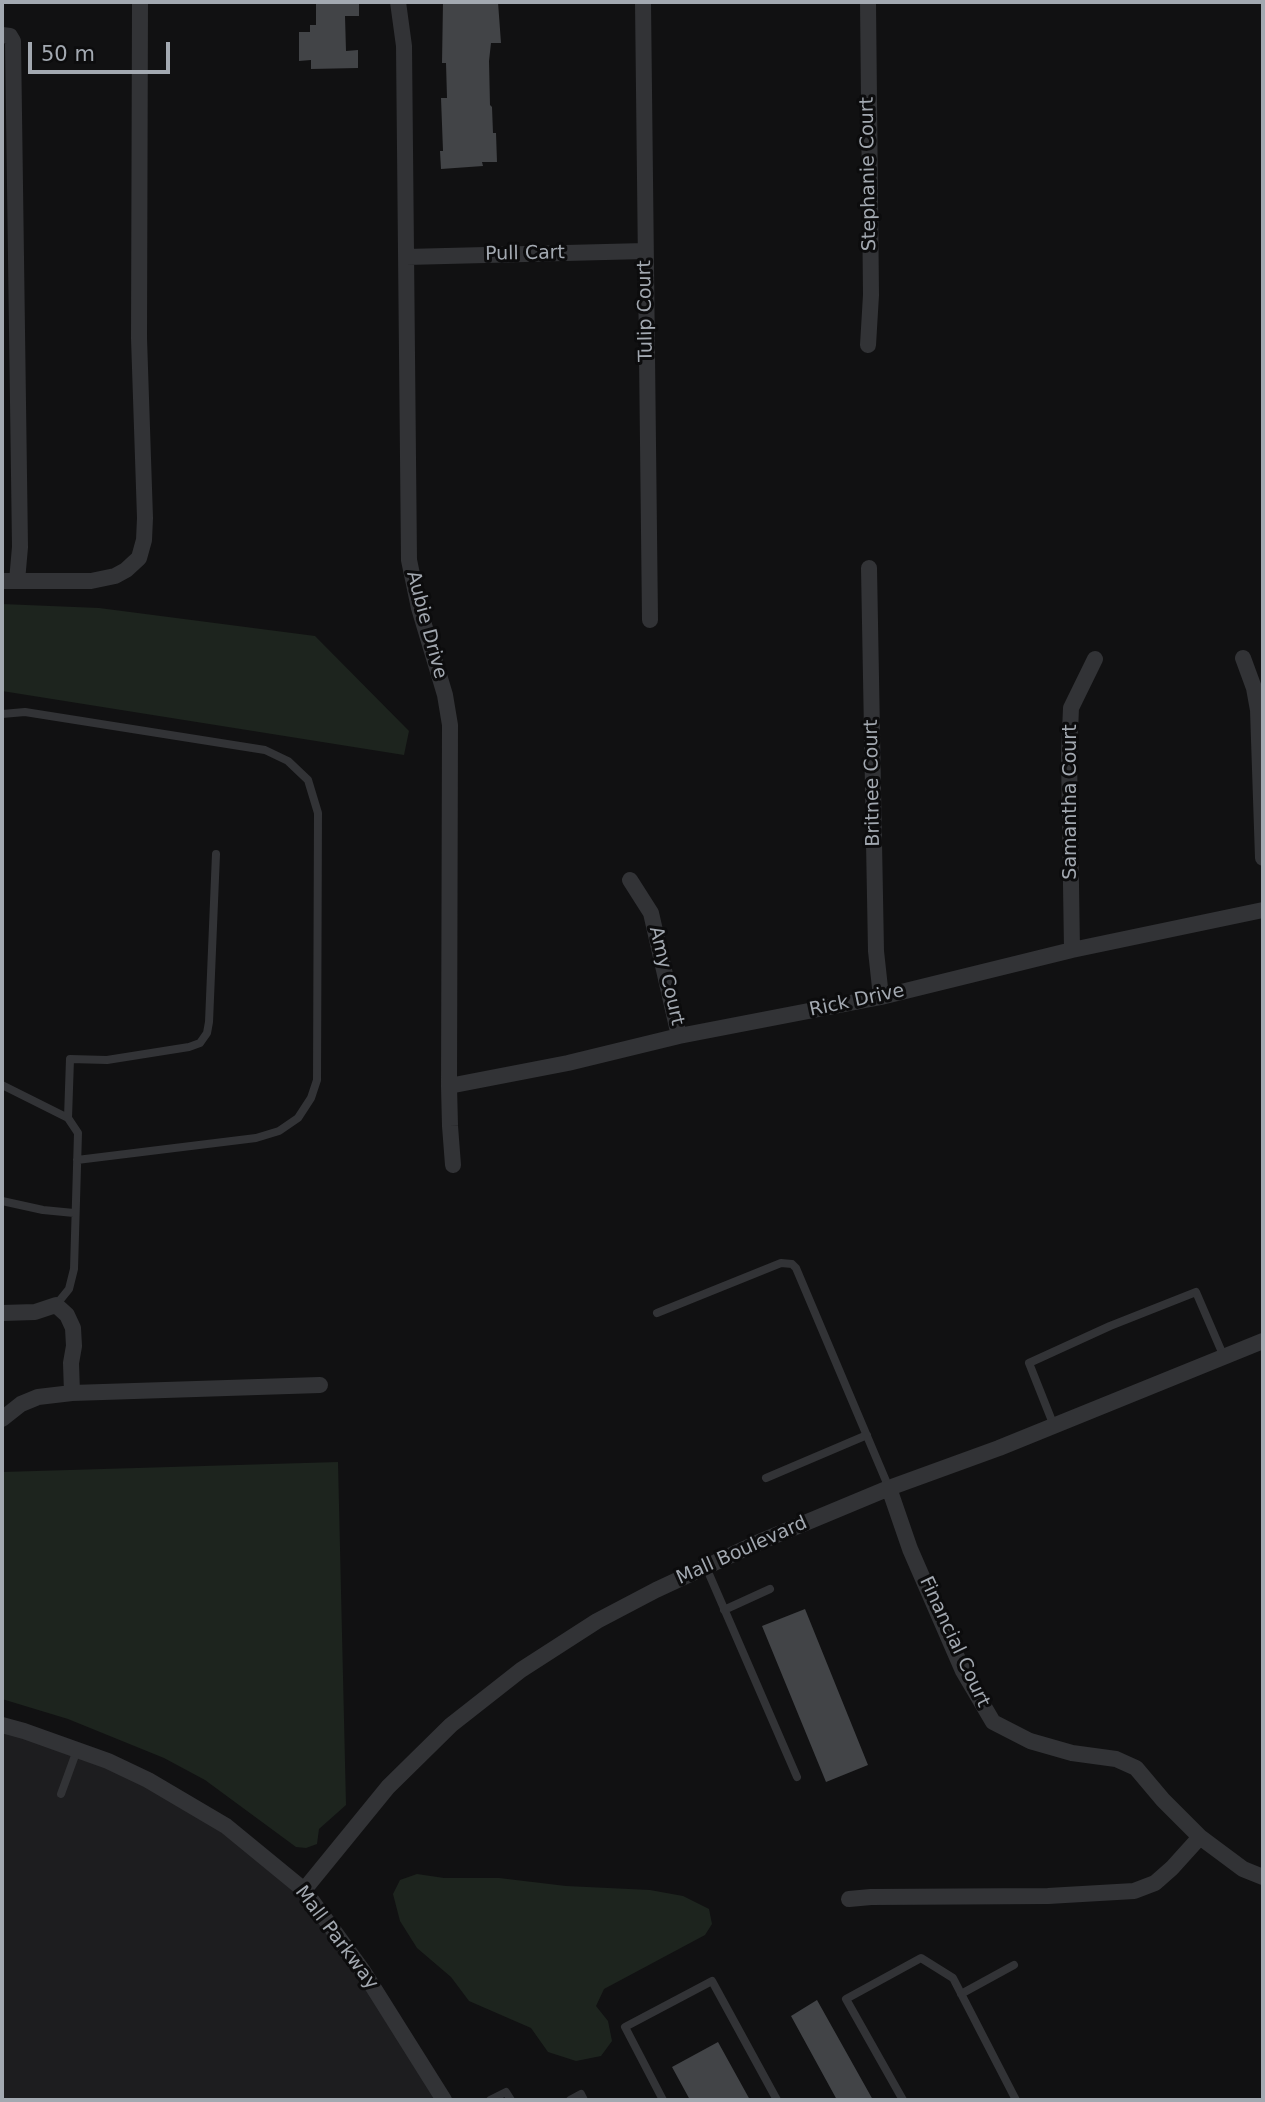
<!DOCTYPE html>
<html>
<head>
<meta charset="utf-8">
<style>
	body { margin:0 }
	#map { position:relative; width:1265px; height:2102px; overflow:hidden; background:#111112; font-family:"DejaVu Sans",sans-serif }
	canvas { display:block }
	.frame { position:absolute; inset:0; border:4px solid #a3a9b1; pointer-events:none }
	.scale { position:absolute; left:28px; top:42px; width:142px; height:32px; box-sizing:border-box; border:4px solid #a3a9b1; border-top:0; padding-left:9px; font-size:21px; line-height:24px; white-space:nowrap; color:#a3a9b1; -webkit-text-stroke:5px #0c0c0d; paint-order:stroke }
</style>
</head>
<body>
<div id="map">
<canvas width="1265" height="2102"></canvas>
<div class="frame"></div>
<div class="scale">50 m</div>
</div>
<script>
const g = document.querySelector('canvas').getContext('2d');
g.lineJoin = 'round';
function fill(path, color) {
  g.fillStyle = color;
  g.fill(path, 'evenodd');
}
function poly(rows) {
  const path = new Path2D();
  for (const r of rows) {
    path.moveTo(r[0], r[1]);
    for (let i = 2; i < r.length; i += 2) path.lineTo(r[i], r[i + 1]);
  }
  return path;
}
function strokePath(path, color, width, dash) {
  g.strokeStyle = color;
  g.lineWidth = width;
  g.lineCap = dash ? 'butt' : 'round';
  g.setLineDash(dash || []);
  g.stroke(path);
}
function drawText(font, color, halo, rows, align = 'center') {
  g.font = font + ' "DejaVu Sans",sans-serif';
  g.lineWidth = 6;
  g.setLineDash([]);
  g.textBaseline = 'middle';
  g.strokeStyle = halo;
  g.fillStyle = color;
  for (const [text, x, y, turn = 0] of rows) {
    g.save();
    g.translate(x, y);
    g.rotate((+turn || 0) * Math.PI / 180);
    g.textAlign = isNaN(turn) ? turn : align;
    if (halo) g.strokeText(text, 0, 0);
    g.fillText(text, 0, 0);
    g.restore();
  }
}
fill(poly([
	[2,1725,148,1780,304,1890,443,2100,2,2100]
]), '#1d1d1f');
fill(poly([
	[2,604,99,608,315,636,409,731,404,755,2,691],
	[338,1462,346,1805,319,1829,317,1844,306,1848,296,1847,205,1780,164,1758,68,1719,2,1699,2,1472],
	[417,1874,444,1878,499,1878,566,1886,650,1890,683,1896,709,1909,712,1924,705,1935,604,1989,596,2006,608,2021,612,2041,601,2056,576,2061,548,2052,531,2028,469,2001,451,1977,417,1948,400,1921,393,1894,400,1880]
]), '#1d241e');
fill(poly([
	[316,2,359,2,359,16,345,16,346,51,358,50,358,68,311,69,311,60,299,61,299,32,310,32,310,25,316,25],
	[443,2,498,2,501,43,491,43,489,61,490,105,492,107,493,133,496,133,497,162,482,162,483,166,441,169,440,151,443,151,441,98,447,98,446,63,442,63],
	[805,1609,868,1765,826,1782,762,1626],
	[817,2000,873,2100,837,2100,791,2016],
	[718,2042,750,2100,690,2100,672,2067]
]), '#424447');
strokePath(poly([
	[2,714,25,712,265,750,288,761,308,780,318,813,317,1080,311,1098,298,1118,279,1131,256,1138,77,1160],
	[2,1085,68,1118,78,1133,74,1269,69,1289,56,1305],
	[68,1118,70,1059,107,1060,189,1047,200,1043,207,1033,209,1022,216,854],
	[2,1201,43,1210,74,1213],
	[657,1313,781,1263,792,1264,796,1268,889,1488],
	[1054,1426,1029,1363,1110,1326,1196,1292,1224,1357],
	[766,1478,867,1435],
	[706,1567,797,1777],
	[724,1610,770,1589],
	[61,1794,77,1750],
	[961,1994,1014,1965],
	[490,2100,506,2092,511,2100],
	[570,2100,581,2094,584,2100],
	[663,2100,625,2027,712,1981,777,2100],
	[903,2100,846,1999,921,1958,953,1978,1016,2100]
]), '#323336', 8);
strokePath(poly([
	[398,2,404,46,409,560,419,608,445,695,450,725,449,1086,450,1126,453,1165],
	[643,2,650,620],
	[868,2,871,295,868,345],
	[2,35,10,36,13,41,20,547,17,581],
	[406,257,645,251],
	[869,568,876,951,881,997],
	[2,581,91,581,115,576,126,570,139,558,144,540,145,518,139,338,140,2],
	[1243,658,1254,688,1258,710,1263,858],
	[630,880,651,913,679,1036],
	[1072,950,1069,755,1071,708,1095,659],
	[449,1086,568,1063,679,1036,881,997,1072,950,1263,910],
	[2,1313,35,1312,56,1305,67,1315,73,1328,74,1346,71,1363,72,1393],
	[2,1419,21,1404,38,1397,72,1393,320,1385],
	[889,1488,910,1549,963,1671,993,1722,1030,1741,1072,1753,1116,1759,1136,1768,1163,1800,1200,1837,1243,1869,1263,1877],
	[2,1725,24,1731,108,1761,148,1780,226,1826,304,1890,363,1971,444,2100],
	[304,1890,388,1787,451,1725,521,1670,597,1621,656,1590,757,1543,889,1488,999,1448,1263,1341],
	[849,1899,871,1897,1048,1896,1134,1891,1155,1883,1172,1868,1200,1837]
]), '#323336', 16);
drawText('19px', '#a3a9b1', '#0c0c0d', [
	["Stephanie Court",869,174,-91],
	["Pull Cart",525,254,-1],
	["Tulip Court",646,311,-91],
	["Aubie Drive",426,625,75],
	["Britnee Court",873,783,-91],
	["Samantha Court",1071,802,-90],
	["Amy Court",666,976,77],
	["Rick Drive",857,1001,-12],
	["Mall Boulevard",742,1551,-24],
	["Financial Court",954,1642,65],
	["Mall Parkway",336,1938,53]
]);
</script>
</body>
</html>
